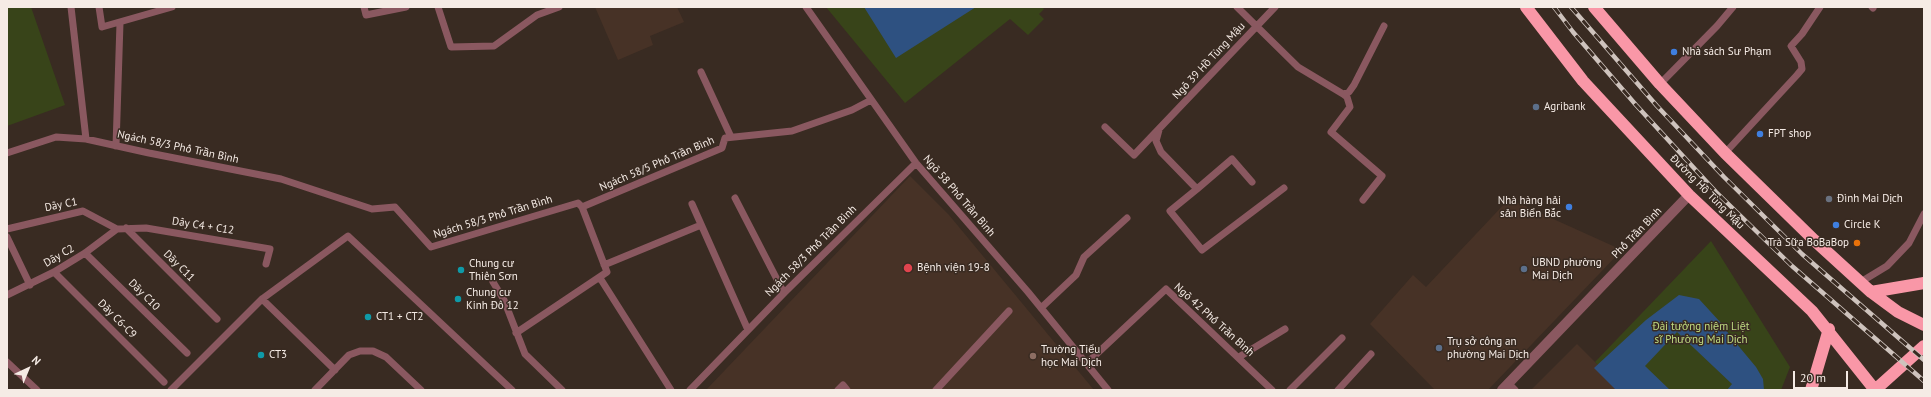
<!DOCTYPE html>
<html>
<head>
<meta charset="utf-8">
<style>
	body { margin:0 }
	#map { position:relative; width:1931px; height:397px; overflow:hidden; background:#392b22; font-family:"PT Sans",sans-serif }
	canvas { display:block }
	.frame { position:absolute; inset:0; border:8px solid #f5ebe5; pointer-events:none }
	.north { position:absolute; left:8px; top:349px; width:40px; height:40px; -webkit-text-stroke:3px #392b22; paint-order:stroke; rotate:44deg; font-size:11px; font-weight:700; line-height:16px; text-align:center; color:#f5ebe5 }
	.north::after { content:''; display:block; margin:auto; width:14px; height:18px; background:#f5ebe5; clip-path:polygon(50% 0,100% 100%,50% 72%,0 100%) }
	.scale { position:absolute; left:1793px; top:371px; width:55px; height:18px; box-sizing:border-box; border:2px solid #f5ebe5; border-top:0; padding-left:5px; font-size:12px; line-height:14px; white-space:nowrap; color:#f5ebe5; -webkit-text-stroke:3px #392b22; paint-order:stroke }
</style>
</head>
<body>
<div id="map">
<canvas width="1931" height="397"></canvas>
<div class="frame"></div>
<div class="north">N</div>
<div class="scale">20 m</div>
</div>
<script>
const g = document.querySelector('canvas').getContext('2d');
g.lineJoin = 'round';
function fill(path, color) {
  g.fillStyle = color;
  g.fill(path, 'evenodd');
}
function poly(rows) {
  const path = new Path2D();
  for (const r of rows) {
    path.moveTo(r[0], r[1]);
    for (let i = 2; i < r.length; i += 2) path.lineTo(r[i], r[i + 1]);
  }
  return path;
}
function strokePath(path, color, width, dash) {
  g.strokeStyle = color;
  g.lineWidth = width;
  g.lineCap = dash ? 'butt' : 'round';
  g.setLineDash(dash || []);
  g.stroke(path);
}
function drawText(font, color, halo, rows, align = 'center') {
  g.font = font + ' "PT Sans",sans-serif';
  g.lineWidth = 3;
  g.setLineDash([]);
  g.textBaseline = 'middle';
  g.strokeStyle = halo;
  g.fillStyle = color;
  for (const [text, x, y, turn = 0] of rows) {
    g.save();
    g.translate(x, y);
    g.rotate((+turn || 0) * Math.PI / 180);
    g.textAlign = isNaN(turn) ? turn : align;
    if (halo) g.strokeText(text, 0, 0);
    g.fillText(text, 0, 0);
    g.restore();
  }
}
fill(poly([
	[595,7,677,7,684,22,650,36,653,45,618,60],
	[910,176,949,215,1094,390,706,390],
	[1509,199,1622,250,1488,390,1435,390,1370,324,1413,275,1426,287],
	[1577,344,1623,390,1531,390]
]), '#473226');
fill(poly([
	[7,7,31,7,65,105,7,126],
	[826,7,1042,7,1044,9,1039,14,1044,19,1028,35,1010,19,905,103],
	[1711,241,1790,367,1781,390,1623,390,1595,362]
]), '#384419');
fill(poly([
	[864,7,976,7,896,58],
	[1679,295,1699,299,1721,323,1731,337,1756,367,1763,379,1764,390,1727,390,1732,384,1677,332,1645,366,1670,390,1616,390,1594,368,1646,320]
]), '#2e5181');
strokePath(poly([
	[71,7,86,139],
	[99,7,102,27,172,7],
	[364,7,366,15,406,7],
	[438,7,451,47,494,46,537,15,559,7],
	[806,7,916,163,1028,292,1108,390],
	[1237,7,1298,67,1343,94,1349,92,1354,85,1384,26],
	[1872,7,1873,8],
	[701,72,731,137],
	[1660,84,1717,26,1733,7],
	[1343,94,1347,97,1350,107,1331,132,1382,176,1363,200],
	[1105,127,1134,155,1275,7],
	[1159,130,1156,141,1161,152,1197,189,1232,159,1252,182],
	[116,146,120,23],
	[7,153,56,137,86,139,149,153,281,179,372,209,395,207,431,247,578,203,582,207,607,272,516,333],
	[1725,153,1797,75,1802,69,1801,62,1791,46,1802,34,1820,7],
	[1197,189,1170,211,1202,250,1284,188],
	[735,198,784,293],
	[692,204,748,330],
	[582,207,722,148,725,138,792,131,852,110,871,100],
	[126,228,217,319],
	[7,229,83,211,117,229,146,228,270,249,266,264],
	[7,237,30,285],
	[85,253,187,353],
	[604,265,701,225],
	[54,272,164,382],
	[600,278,671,390],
	[493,282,504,300,525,354,562,390],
	[1859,283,1887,266,1909,243,1924,214],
	[7,295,54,272,85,253,117,229],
	[262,299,335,370],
	[1041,308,1076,275,1084,257,1127,218],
	[1239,357,1285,329],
	[7,362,37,390],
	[1087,363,1166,289,1272,390],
	[1508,383,1515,390],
	[171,390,262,299,348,236,512,390],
	[315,390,349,355,360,351,373,351,386,357,421,390],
	[690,390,784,293,916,163],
	[838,390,843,385,847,390],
	[936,390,1009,311],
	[1290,390,1342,338],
	[1338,390,1371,354]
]), '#8a5860', 7);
strokePath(poly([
	[1502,390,1689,195]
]), '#8a5860', 10);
strokePath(poly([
	[1526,7,1583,81,1689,195,1812,311,1875,390],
	[1594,7,1660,84,1725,153,1814,240,1871,292,1898,312,1924,325],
	[1871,292,1924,283],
	[1811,390,1829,329],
	[1875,390,1924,346]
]), '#f997a7', 12);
const rail = poly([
	[1554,7,1573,32,1636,105,1716,192,1792,266,1924,381],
	[1571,7,1657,106,1724,177,1802,254,1924,360]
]);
strokePath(rail, '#cec3bd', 4.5);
strokePath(rail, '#392b22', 3, [9]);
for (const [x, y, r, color] of [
	[1674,52,4,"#3f7fe0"],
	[1536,107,4,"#5c6f8a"],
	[1760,134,4,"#3f7fe0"],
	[1829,199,4,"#6b7280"],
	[1569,207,4,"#3f7fe0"],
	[1836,225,4,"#3f7fe0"],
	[1857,243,4,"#e8710a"],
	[908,268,5,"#e0444e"],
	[1524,269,4,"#5c6f8a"],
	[461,270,4,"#0f9aa8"],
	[458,299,4,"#0f9aa8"],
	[368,317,4,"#0f9aa8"],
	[1439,348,4,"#5c6f8a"],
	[261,355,4,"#0f9aa8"],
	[1033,356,4,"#8d6e63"]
]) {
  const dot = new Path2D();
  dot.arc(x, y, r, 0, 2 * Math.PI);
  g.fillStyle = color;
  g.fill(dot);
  strokePath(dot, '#392b22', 1.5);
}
drawText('11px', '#f5ebe5', '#392b22', [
	["Nhà sách Sư Phạm",1682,52],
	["Agribank",1544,107],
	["FPT shop",1768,134],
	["Đình Mai Dịch",1837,199],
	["Nhà hàng hải",1561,201,"right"],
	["sản Biển Bắc",1561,214,"right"],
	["Circle K",1844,225],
	["Trà Sữa BoBaBop",1849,243,"right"],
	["UBND phường",1532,263],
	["Mai Dịch",1532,276],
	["Chung cư",469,264],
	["Thiên Sơn",469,277],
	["Bệnh viện 19-8",917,268],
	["Chung cư",466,293],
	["Kinh Đô 12",466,306],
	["CT1 + CT2",376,317],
	["Trụ sở công an",1447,342],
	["phường Mai Dịch",1447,355],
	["Trường Tiểu",1041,350],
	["học Mai Dịch",1041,363],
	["CT3",269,355]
], 'left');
drawText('11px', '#f5ebe5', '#392b22', [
	["Ngõ 39 Hồ Tùng Mậu",1209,61,-47],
	["Ngách 58/3 Phố Trần Bình",178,147,12],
	["Ngách 58/5 Phố Trần Bình",657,164,-23],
	["Đường Hồ Tùng Mậu",1707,192,45],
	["Ngõ 58 Phố Trần Bình",959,196,49],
	["Dãy C1",61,205,-11],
	["Ngách 58/3 Phố Trần Bình",493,217,-17],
	["Dãy C4 + C12",203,226,9],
	["Phố Trần Bình",1637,233,-46],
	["Ngách 58/3 Phố Trần Bình",811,251,-45],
	["Dãy C2",59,256,-30],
	["Dãy C11",179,266,45],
	["Dãy C10",144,295,45],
	["Dãy C6-C9",117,319,45],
	["Ngõ 42 Phố Trần Bình",1214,320,42]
]);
drawText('11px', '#bfdb82', '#392b22', [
	["Đài tưởng niệm Liệt",1701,327],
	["sĩ Phường Mai Dịch",1701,340]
]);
</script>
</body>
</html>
